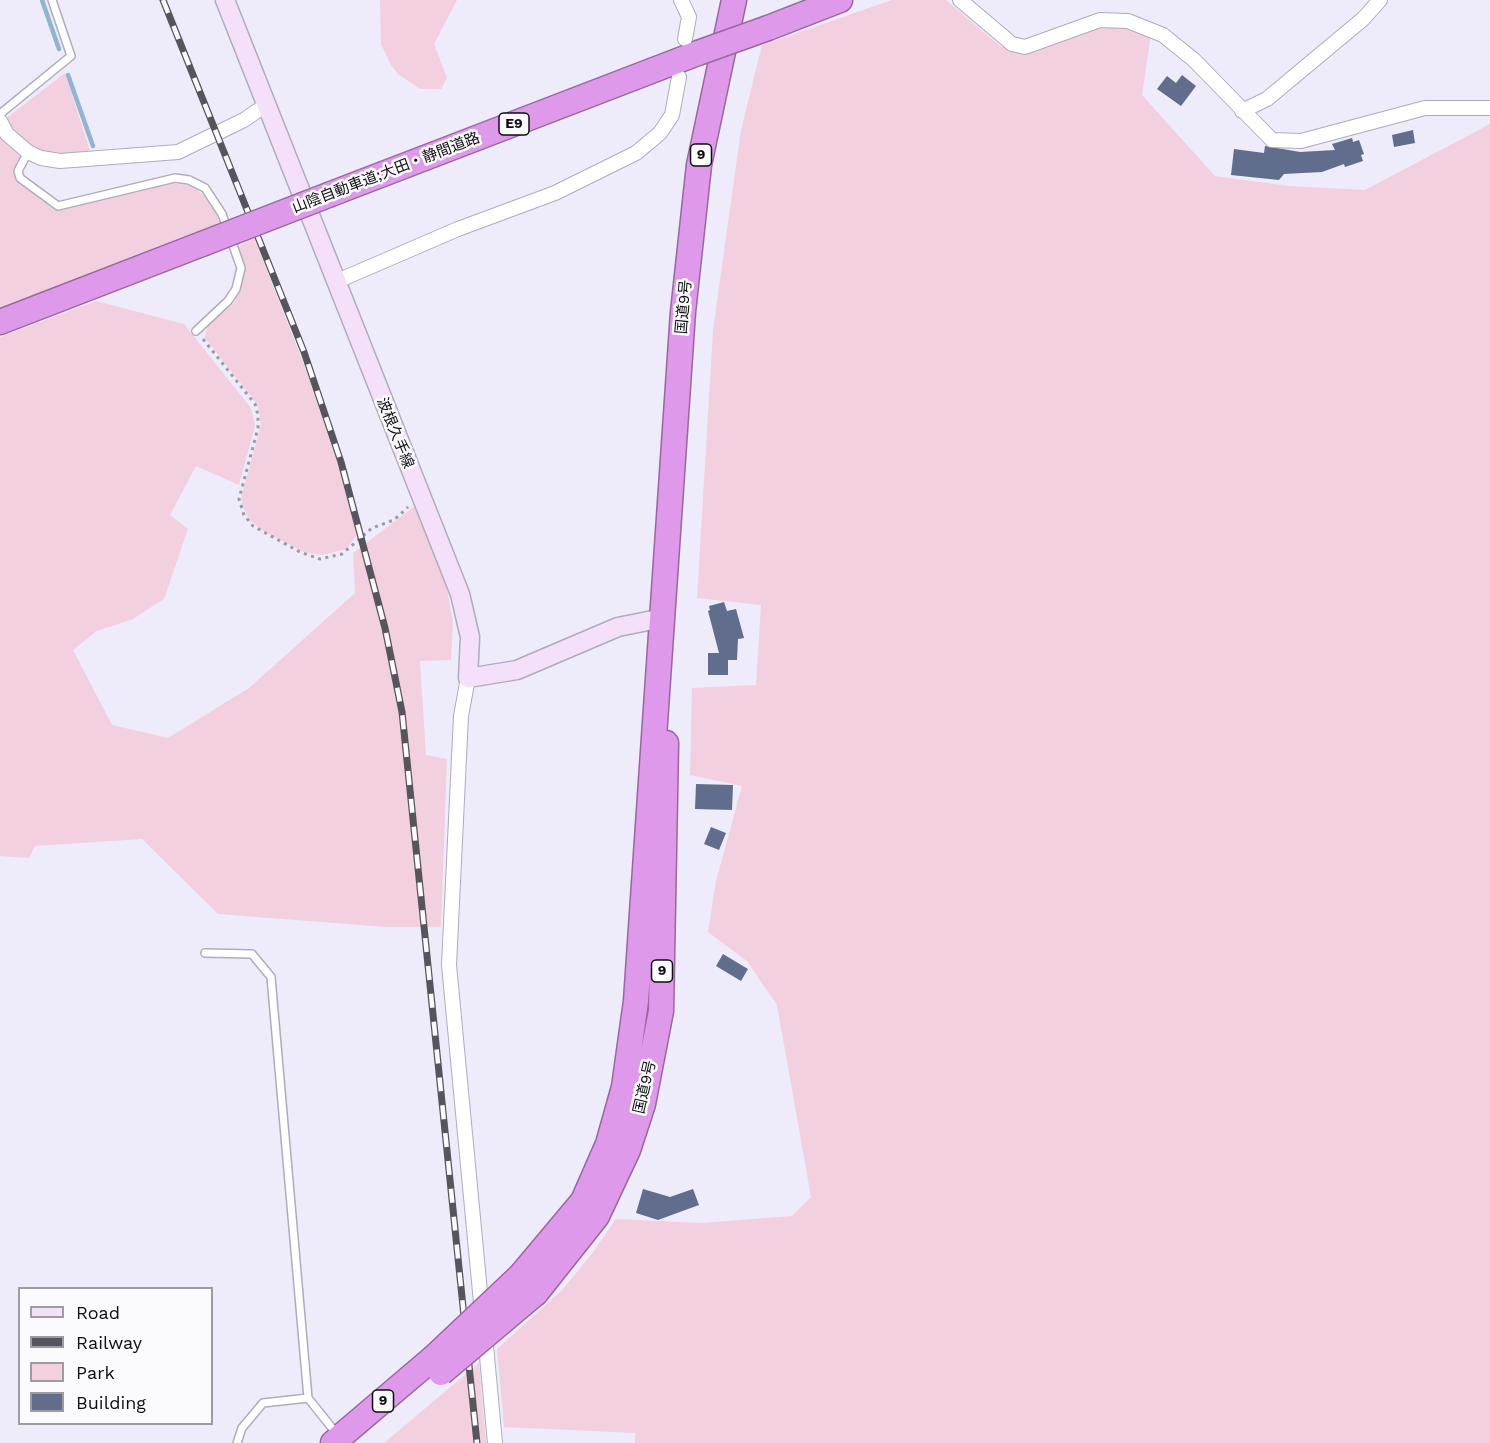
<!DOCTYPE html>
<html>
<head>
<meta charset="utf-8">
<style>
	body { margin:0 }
	#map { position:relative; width:1490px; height:1443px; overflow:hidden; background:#eeebfa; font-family:"Work Sans",sans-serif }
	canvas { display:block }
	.legend { position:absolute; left:18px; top:1287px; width:195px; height:138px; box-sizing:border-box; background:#fbfafd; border:2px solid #9c9b9f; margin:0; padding:8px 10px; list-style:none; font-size:18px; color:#0e0d12 }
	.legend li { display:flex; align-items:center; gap:12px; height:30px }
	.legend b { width:30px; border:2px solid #9c9b9f }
</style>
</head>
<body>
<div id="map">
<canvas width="1490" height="1443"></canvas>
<ul class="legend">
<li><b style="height:8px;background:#f5e0f9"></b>Road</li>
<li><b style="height:8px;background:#56545d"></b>Railway</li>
<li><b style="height:16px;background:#f2d0e0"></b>Park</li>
<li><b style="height:16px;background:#606d8d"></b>Building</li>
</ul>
</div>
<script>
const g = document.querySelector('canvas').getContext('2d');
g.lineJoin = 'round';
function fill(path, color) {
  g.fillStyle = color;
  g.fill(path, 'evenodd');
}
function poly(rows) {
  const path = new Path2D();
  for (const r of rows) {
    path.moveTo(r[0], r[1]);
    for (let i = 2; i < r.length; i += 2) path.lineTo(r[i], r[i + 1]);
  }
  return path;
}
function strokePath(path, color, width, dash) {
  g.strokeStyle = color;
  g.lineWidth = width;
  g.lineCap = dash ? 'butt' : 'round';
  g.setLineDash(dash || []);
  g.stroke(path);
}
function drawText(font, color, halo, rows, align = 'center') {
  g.font = font + ' "Work Sans","Noto Sans JP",sans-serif';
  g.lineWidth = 5;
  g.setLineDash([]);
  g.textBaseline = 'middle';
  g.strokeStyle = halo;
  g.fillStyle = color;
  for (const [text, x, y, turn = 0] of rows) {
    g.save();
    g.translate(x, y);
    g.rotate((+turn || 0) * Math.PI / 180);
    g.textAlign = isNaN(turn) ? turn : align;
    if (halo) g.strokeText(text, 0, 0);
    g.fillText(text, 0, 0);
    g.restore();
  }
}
fill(poly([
	[380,0,457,0,434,44,447,78,441,89,420,89,398,74,391,65,381,44],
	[892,0,946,0,1000,46,1028,50,1086,27,1118,23,1151,34,1142,95,1215,176,1289,186,1365,190,1490,124,1490,1443,635,1443,635,1433,504,1427,497,1349,562,1290,591,1255,616,1219,701,1223,792,1216,811,1197,777,1005,747,961,708,932,716,881,742,786,690,775,692,688,756,685,761,605,697,598,713,330,741,130,762,45],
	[65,73,91,154,61,157,42,154,17,139,4,120],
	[0,132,23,154,16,166,16,176,59,210,171,183,192,186,205,197,215,209,221,226,0,307],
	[254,238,316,395,338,461,357,535,346,549,322,555,304,552,263,531,250,520,243,507,241,498,261,425,259,411,257,404,205,338,207,326,233,304,240,292,244,273,237,247],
	[96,301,184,324,251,408,255,426,239,485,196,466,170,515,188,529,164,599,133,619,97,631,73,650,112,725,168,738,249,688,355,593,353,553,415,506,443,567,453,622,451,660,420,661,426,755,447,759,441,927,386,927,218,914,142,839,35,846,29,858,0,856,0,337],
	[479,1363,486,1443,384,1443]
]), '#f2d0e0');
strokePath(poly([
	[42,0,59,49],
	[68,75,93,146]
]), '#92b5ce', 4.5);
fill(poly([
	[1182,75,1196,86,1181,106,1157,89,1167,76,1176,83],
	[1413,130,1415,143,1394,147,1392,135],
	[1352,138,1353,142,1359,140,1364,154,1361,155,1363,161,1345,167,1344,164,1322,172,1284,174,1279,180,1231,175,1234,149,1264,153,1265,146,1300,152,1335,150,1332,144],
	[724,602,727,611,736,609,744,638,738,639,737,660,728,660,728,675,708,675,708,653,719,653,708,611,710,610,709,606],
	[696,784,733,785,732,810,695,809],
	[711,827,726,833,719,850,704,844],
	[723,954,748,969,741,981,716,966],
	[643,1189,670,1197,693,1189,699,1205,658,1220,636,1213]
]), '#606d8d');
const lane = poly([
	[0,114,71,56,52,0],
	[28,152,18,171,20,178,58,206,175,178,189,180,205,188,222,214,241,268,236,289,228,301,196,331],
	[205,953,252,954,271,977,308,1398,336,1433],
	[237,1443,242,1428,263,1403,308,1398]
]);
const street = poly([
	[681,0,689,17,685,39],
	[960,0,1012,44,1025,47,1100,20,1128,21,1163,35,1194,60,1272,140,1301,141,1425,108,1490,108],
	[1242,111,1267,99,1363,19,1380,0],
	[0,121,7,134,28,152,41,158,60,161,178,152,244,120,267,104],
	[335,282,458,229,555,193,636,153,660,133,672,115,679,77],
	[468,678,461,716,449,965,482,1313],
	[485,1335,495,1443]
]);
const secondary = poly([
	[225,0,460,594,470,637,468,678,517,670,618,627,663,618]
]);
const highway = poly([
	[768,28,840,0],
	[331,194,698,53],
	[0,322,202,244],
	[521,1275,583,1201,608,1144,624,1087,636,1001,683,312,699,165,734,0],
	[536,1293,597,1216,628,1150,643,1104,661,1011,666,743],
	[333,1443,433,1358]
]);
strokePath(lane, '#afacbb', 10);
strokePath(street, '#afacbb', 16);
strokePath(secondary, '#afacbb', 21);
strokePath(highway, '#96689f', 27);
strokePath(poly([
	[203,339,255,404,258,415,258,428,239,499,244,515,253,526,300,552,320,559,342,554,372,528,394,520,408,507]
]), '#9c9aa5', 3, [3, 4.5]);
strokePath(lane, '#fff', 7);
strokePath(street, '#fff', 14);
strokePath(secondary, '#f5e0f9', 18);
strokePath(highway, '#df99eb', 24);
const rail = poly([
	[163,0,304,352,341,462,385,628,402,712,477,1443]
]);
strokePath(rail, '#56545d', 7);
strokePath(rail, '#fbfafd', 4.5, [14]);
const highwayBridge = poly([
	[698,53,768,28],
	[202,244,331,194],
	[433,1358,521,1275],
	[441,1373,536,1293]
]);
strokePath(highwayBridge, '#96689f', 27, []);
strokePath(highwayBridge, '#df99eb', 24);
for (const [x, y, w] of [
	[514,124,30],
	[701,155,21],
	[662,971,21],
	[383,1401,21]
]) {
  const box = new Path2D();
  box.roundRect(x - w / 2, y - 11, w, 22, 4.5);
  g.fillStyle = '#fbfafd';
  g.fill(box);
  strokePath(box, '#0e0d12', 1.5);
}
drawText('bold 14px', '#0e0d12', null, [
	["E9",514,124],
	["9",701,155],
	["9",662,971],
	["9",383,1401]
]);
drawText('15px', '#0e0d12', '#fbfafd', [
	["山陰自動車道;大田・静間道路",386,173,-21],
	["国道9号",684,307,-85],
	["波根久手線",395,433,68],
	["国道9号",645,1087,-77]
]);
</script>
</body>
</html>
